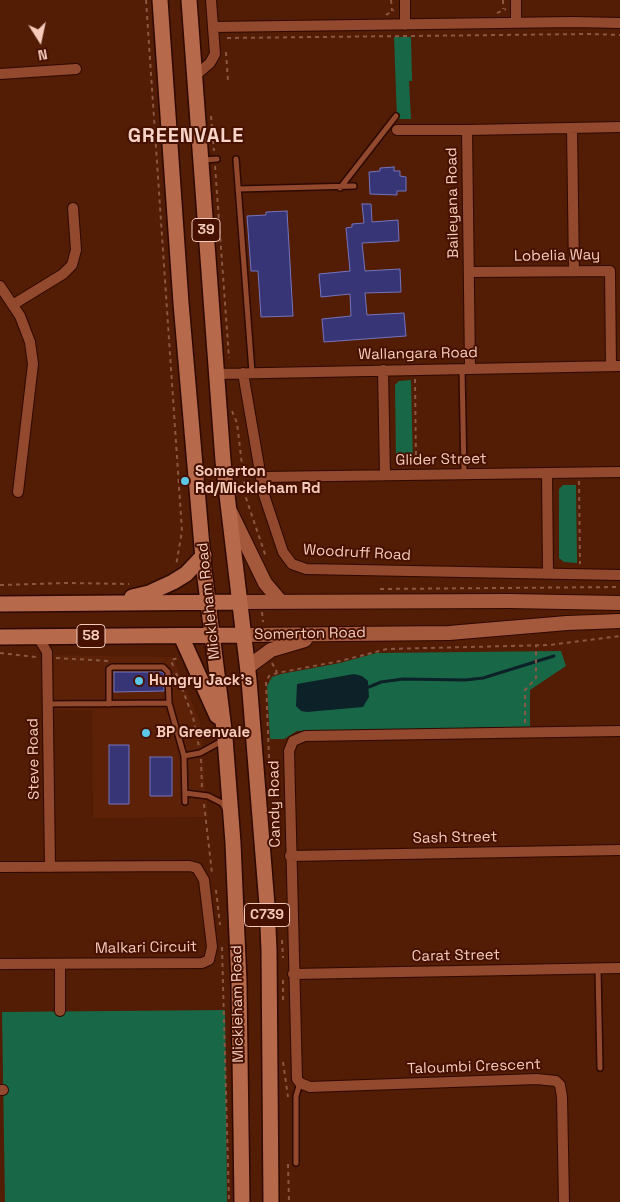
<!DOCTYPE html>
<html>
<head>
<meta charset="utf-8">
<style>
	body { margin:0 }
	#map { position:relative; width:620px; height:1202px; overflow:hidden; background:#521c05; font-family:"Space Grotesk",sans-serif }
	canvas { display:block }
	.north { position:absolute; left:15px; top:15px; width:50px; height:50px; -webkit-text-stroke:4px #461100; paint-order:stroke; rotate:170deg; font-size:14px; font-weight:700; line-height:20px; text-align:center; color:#f6cbbb }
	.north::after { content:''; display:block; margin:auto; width:18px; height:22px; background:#f6cbbb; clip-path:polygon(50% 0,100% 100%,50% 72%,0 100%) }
</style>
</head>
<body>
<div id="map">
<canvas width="620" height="1202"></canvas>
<div class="north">N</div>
</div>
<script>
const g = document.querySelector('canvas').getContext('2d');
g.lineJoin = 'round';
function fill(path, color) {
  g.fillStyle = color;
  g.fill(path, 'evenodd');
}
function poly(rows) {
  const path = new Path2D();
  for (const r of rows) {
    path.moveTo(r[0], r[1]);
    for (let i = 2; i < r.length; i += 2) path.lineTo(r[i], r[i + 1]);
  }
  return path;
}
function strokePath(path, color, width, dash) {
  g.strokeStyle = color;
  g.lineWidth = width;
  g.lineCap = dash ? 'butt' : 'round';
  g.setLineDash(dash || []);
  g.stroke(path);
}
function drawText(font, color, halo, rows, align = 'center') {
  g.font = font + ' "Space Grotesk",sans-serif';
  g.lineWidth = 4;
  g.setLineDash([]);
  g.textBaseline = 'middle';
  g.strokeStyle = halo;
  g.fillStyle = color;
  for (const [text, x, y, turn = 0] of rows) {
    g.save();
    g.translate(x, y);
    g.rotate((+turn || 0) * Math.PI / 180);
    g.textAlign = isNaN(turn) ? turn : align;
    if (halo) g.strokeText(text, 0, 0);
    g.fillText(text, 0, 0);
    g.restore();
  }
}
fill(poly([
	[54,655,173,657,200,722,208,817,93,818,92,710,54,710]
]), '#5d2107');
fill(poly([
	[394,37,411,37,412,81,409,81,411,119,397,119],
	[411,380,413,464,401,464,396,459,395,385,399,381],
	[563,485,576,485,577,563,564,562,559,558,559,489],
	[561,651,566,666,530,690,530,727,297,731,284,739,270,739,267,686,272,677,281,674,340,663,376,653],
	[225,1010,227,1202,5,1202,2,1012]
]), '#186847');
fill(poly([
	[354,674,362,676,368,681,369,697,363,707,307,712,301,711,296,706,297,684]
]), '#0d2228');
strokePath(poly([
	[369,687,381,682,403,679,465,680,483,678,554,656]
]), '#0d2228', 3);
const building = poly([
	[394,167,394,171,400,171,400,176,406,177,406,191,397,191,397,195,370,194,369,172,380,171,380,168,394,167],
	[362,204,371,204,372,222,398,220,399,241,362,243,365,271,400,269,401,292,365,293,367,315,404,313,406,336,324,342,322,319,351,316,350,294,321,297,319,274,350,271,346,228,352,227,352,224,364,223,362,204],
	[287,211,293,316,261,317,258,271,251,271,247,216,266,215,266,212,287,211],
	[114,672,162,672,164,674,164,691,114,692,114,672],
	[109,745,129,745,129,804,109,804,109,745],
	[150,757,172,757,172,796,150,796,150,757]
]);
fill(building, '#373576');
strokePath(building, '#7375bd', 1);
const lane = poly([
	[236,159,252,372],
	[204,160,217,159],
	[340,188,396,116],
	[238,189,354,186],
	[462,369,464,474],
	[48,704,169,703,184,756,185,802],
	[109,704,109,669,112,667,163,667,168,672,169,703],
	[184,756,200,753,222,741],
	[185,793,208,796,222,803,225,808],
	[598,969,600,1068],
	[296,1163,296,1096,300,1083]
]);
const street = poly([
	[405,0,405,25],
	[516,0,516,23],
	[213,27,573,22,620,23],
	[0,74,76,69],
	[195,76,210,63,215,54,211,0],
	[572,128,574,271],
	[397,130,467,130],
	[469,272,610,271,611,366],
	[0,286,20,316,30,342,33,364,18,492],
	[14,304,63,274,72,265,76,250,73,208],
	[470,368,467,130,620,127],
	[383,370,385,475],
	[243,373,264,495,283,552,292,564,306,569,620,575],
	[216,374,620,366],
	[547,473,548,573],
	[262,477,620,472],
	[38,637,47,652,50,867],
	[290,856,620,850],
	[0,867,190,866,197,868,204,880,212,947,209,960,202,963,0,964],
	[60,964,60,1011],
	[293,974,620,968],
	[0,1090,3,1090],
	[564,1202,562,1097,560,1085,556,1081,537,1079,310,1087,300,1083,297,1079,289,751,293,741,305,736,620,731]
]);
const secondary = poly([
	[231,513,265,583,281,602],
	[240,602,509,601,620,603],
	[244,635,449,633,567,623,620,621],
	[248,667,271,650,305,640]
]);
const primary = poly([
	[160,0,181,303,204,570,225,738,233,843,239,983,242,1202],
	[189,0,223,461,249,680,267,905,269,950,271,1202],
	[132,597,149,593,173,582,186,574,204,555],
	[0,604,240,602],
	[181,636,217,716],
	[0,637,244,635]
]);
strokePath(lane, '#2e0900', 8);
strokePath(street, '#2e0900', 12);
strokePath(secondary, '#2e0900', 16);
strokePath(primary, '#2e0900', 18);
strokePath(poly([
	[146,0,182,531,176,566],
	[391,0,392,11],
	[503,0,503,9],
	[497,13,506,9],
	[386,15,394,10],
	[227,38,590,34,620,35],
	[226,52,228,81],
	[211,116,214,151],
	[215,166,229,358],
	[415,379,416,464],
	[232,411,237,423,246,498,266,557],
	[579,481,580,564],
	[0,585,66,583,129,584],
	[380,589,620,587],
	[262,612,263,622],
	[0,653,36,657],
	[56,658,109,661],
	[272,663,277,672],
	[173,666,171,660,178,658],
	[176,673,193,717,199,747],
	[525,723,525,690,536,678,536,646],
	[269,758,266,682,269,676,277,673,340,661,387,649,550,645,620,636],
	[201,759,202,789],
	[204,804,212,873],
	[216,890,220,925],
	[282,940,283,958],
	[222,947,229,1202],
	[283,1000,283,977],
	[283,1062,288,1097],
	[288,1164,289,1202]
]), '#8a5743', 2, [4, 4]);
strokePath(lane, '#93492d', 5);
strokePath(street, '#93492d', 10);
strokePath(secondary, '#a5593c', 14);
strokePath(primary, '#b7694b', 15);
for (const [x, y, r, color] of [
	[185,481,5,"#5dc7e8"],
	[139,681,5,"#5dc7e8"],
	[146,733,5,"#5dc7e8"]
]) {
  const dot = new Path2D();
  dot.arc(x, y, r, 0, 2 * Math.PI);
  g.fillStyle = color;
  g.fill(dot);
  strokePath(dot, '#461100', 2);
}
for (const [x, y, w] of [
	[206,230,28],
	[91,636,28],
	[267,915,45]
]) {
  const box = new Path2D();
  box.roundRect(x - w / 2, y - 11.5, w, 23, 4);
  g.fillStyle = '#461100';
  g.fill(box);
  strokePath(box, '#f6cbbb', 1);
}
drawText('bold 14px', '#f6cbbb', null, [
	["39",206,230],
	["58",91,636],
	["C739",267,915]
]);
drawText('15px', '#f6cbbb', '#461100', [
	["Baileyana Road",453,203,-91],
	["Lobelia Way",557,256,-1],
	["Wallangara Road",418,354,-1],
	["Glider Street",441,460,-1],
	["Woodruff Road",357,553,3],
	["Mickleham Road",209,601,-96],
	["Somerton Road",310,634,-1],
	["Steve Road",34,759,-91],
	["Candy Road",275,804,-91],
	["Sash Street",455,838,-1],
	["Malkari Circuit",146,948,-1],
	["Carat Street",456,956,-1],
	["Mickleham Road",238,1004,-91],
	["Taloumbi Crescent",474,1067,-2]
]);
drawText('bold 15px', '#f6cbbb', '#461100', [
	["Somerton",195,472],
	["Rd/Mickleham Rd",195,489],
	["Hungry Jack's",149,681],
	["BP Greenvale",156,733]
], 'left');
g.letterSpacing = '1px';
drawText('bold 20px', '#f8d5c8', '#461100', [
	["GREENVALE",186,137]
]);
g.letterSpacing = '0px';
</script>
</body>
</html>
